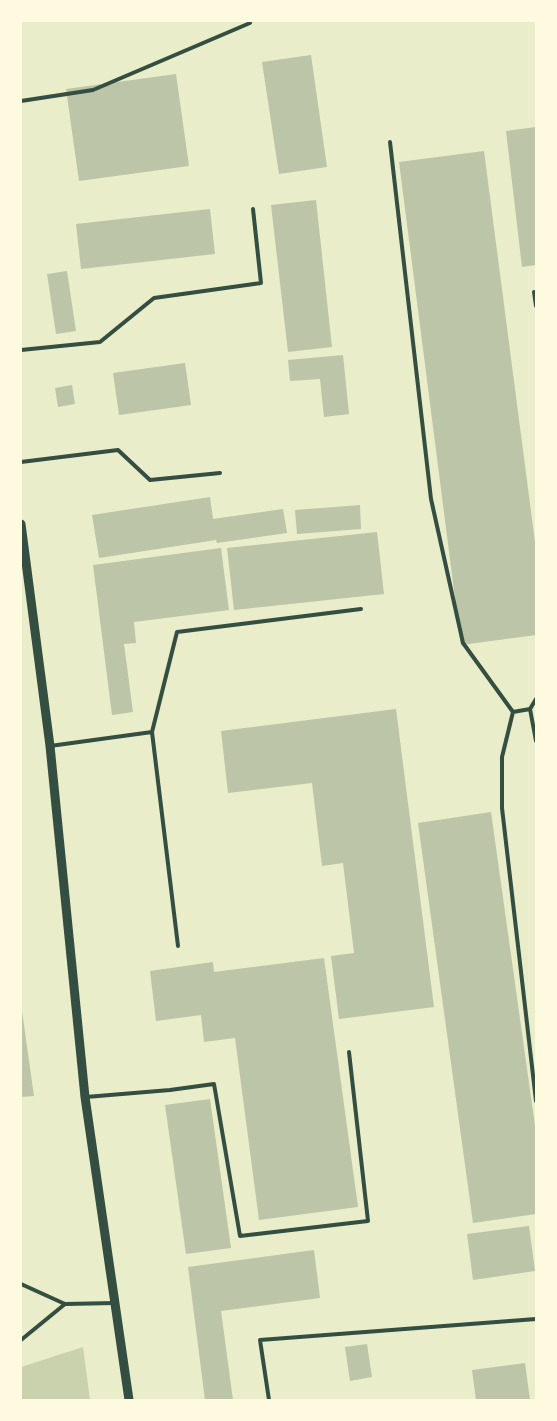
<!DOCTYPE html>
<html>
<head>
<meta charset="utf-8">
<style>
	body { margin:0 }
	#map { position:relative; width:557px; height:1421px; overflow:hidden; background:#e9edc9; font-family:Raleway,sans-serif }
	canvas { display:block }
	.frame { position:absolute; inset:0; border:22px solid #fefae0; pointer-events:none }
</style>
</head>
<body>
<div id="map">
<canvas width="557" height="1421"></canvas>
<div class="frame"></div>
</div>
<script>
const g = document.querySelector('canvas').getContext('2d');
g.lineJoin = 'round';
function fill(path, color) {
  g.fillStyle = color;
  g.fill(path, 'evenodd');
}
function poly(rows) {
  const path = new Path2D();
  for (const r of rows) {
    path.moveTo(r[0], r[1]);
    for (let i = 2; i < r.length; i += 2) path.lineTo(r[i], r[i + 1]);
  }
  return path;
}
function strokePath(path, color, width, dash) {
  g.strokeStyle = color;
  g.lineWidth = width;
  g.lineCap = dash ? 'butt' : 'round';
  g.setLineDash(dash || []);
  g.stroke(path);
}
fill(poly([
	[83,1347,90,1400,21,1400,21,1367]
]), '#cad2ad');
fill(poly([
	[311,55,327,167,279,174,262,62],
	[176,74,189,166,79,181,66,89],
	[536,127,536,265,522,267,506,131],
	[484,151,536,550,536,635,461,645,399,162],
	[316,200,332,347,288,352,271,205],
	[210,209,215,254,81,269,76,224],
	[67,271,76,331,56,334,47,274],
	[343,355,349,414,324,417,320,379,290,381,288,360],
	[185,363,191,405,119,415,113,373],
	[72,385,75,404,58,407,55,388],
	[210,497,213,519,283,509,287,533,217,543,216,540,99,558,92,515],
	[360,505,361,529,297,534,295,510],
	[377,532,384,594,234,610,227,548],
	[221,548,229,610,134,622,136,643,124,644,133,712,112,715,93,565],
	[396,709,434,1007,339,1019,331,956,354,953,343,863,322,866,312,783,228,793,221,731],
	[491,812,536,1133,536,1214,473,1223,418,823],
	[324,958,358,1207,259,1220,235,1038,204,1042,201,1015,156,1021,150,971,213,962,214,972],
	[21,1004,34,1096,21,1097],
	[210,1099,231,1248,186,1254,165,1105],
	[529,1226,535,1271,473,1280,467,1234],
	[314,1250,320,1298,221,1311,233,1400,205,1400,188,1267],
	[367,1344,372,1377,350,1381,345,1347],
	[525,1363,530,1400,476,1400,472,1370]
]), '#bcc5a7');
strokePath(poly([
	[21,101,93,90,250,23],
	[390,142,431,499,463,643,513,712],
	[534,292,536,306],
	[21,350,100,342,154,298,261,283,253,209],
	[21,462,118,450,150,480,220,473],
	[536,699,530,709,513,712,502,757,502,808,536,1101],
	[530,709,536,741],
	[152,732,178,946],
	[50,746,152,732,177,632,361,609],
	[86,1097,170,1090,214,1084,240,1236,368,1221,349,1052],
	[21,1284,65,1304,115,1303],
	[21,1340,65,1304],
	[269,1400,260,1340,536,1319]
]), '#344e41', 4);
strokePath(poly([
	[21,524,50,746,85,1097,129,1400]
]), '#344e41', 9);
</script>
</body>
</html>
